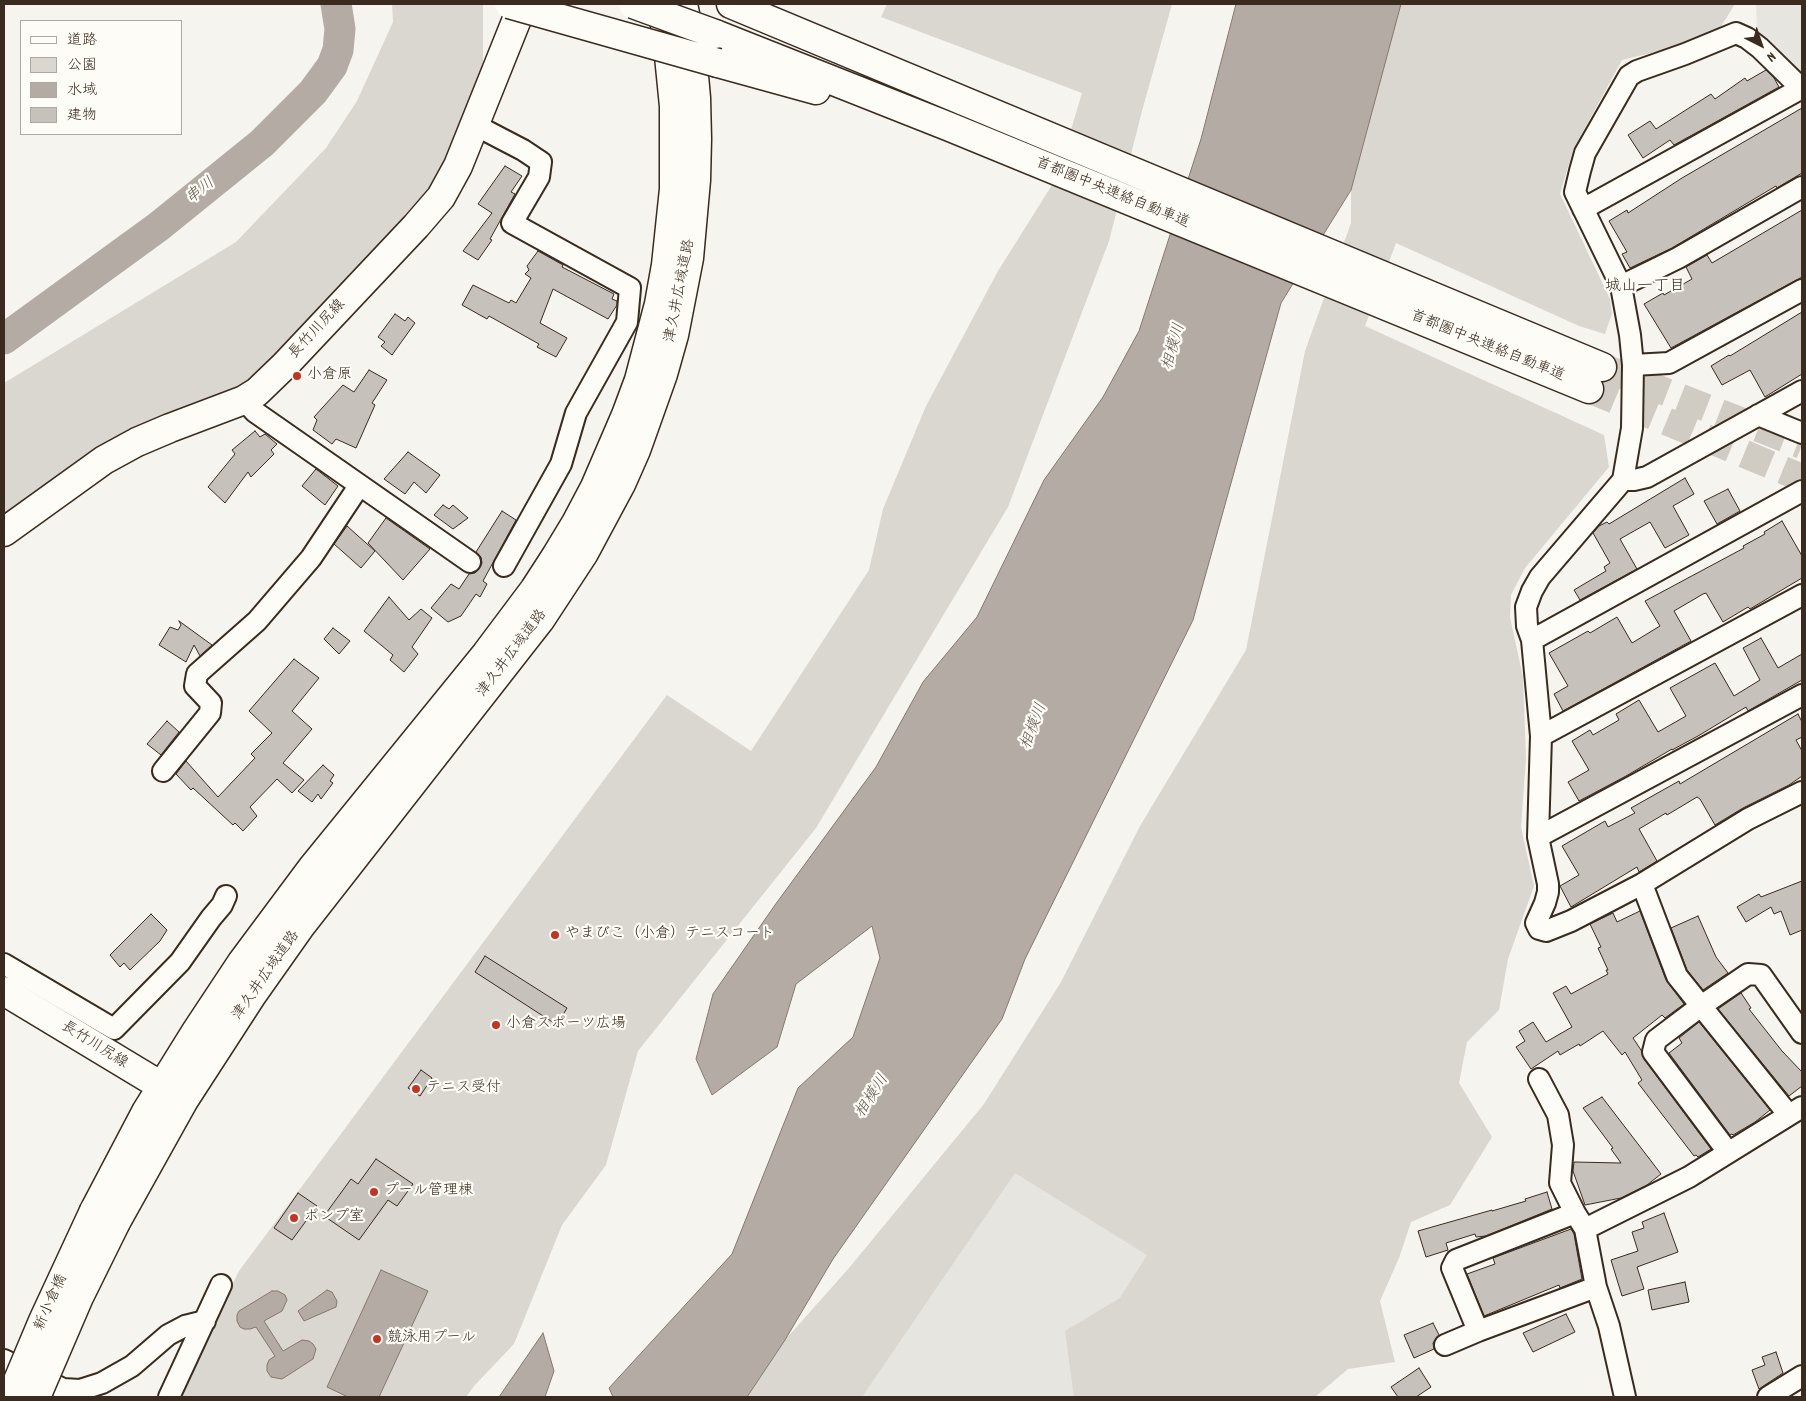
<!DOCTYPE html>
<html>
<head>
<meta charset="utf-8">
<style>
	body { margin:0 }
	#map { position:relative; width:1806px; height:1401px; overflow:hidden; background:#f5f4ee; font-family:Dekko,"Klee One",sans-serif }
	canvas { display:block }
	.frame { position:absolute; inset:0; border:5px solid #3b2a1e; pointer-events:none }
	.legend { position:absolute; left:20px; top:20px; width:162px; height:115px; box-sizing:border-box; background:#fdfcf7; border:1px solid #afa8a0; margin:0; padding:6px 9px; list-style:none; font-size:15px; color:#3b2a1e }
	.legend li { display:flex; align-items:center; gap:10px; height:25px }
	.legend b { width:25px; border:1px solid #afa8a0 }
	.north { position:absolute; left:1736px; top:20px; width:50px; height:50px; -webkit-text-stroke:4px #fdfcf7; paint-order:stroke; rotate:139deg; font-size:14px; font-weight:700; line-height:20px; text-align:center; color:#3b2a1e }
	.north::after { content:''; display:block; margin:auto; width:18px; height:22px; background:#3b2a1e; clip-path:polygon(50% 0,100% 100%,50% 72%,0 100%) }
</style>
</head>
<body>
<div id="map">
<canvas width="1806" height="1401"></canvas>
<div class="frame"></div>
<ul class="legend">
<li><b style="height:6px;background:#fdfcf7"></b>道路</li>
<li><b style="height:14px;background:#dad6d0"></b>公園</li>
<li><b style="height:14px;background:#b4aca4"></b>水域</li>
<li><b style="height:14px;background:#c7c1bb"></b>建物</li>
</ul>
<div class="north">N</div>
</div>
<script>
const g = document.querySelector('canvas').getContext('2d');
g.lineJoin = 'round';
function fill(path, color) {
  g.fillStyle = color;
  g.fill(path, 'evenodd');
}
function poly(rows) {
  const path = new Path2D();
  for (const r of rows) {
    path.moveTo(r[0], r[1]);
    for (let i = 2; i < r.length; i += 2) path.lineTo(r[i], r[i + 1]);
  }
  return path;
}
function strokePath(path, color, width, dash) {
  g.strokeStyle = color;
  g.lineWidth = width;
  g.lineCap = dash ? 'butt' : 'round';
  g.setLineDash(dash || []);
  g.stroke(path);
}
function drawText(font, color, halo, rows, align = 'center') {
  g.font = font + ' Dekko,"Klee One",sans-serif';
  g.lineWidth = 4.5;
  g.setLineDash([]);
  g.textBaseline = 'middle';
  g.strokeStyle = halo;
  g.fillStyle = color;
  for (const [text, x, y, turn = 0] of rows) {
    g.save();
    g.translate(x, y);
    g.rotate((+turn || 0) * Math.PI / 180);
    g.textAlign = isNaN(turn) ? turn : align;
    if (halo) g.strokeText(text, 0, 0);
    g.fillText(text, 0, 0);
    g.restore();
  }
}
fill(poly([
	[1756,4,1802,4,1802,73,1757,30],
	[1011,1159,1165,1257,1127,1397,853,1397]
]), '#e7e5df');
fill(poly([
	[392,4,483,4,483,98,427,201,244,391,4,519,4,383,236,242,326,148,357,101,393,22],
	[887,4,1172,4,1142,111,1109,241,1008,507,816,828,638,1051,606,1165,562,1225,514,1344,474,1386,466,1397,177,1397,239,1271,667,695,751,751,869,570,883,509,926,406,998,271,1052,185,1064,153,1082,93,881,17],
	[1400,4,1735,4,1720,28,1675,47,1622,60,1573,150,1560,194,1610,299,1612,314,1605,334,1579,326,1396,243,1365,326,1604,435,1609,467,1525,568,1511,595,1510,617,1523,677,1526,759,1521,827,1534,886,1508,959,1499,1010,1467,1042,1459,1083,1492,1137,1450,1205,1411,1222,1399,1258,1380,1301,1395,1362,1348,1369,1315,1397,1074,1397,1065,1331,1120,1298,1147,1255,1015,1173,862,1397,747,1397,785,1340,849,1268,984,1104,1061,982,1140,826,1246,650,1305,351,1351,223,1351,190]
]), '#dad6d0');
const water = poly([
	[1236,4,1401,4,1351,190,1281,303,1193,620,1025,959,1002,1019,833,1259,785,1340,747,1397,613,1397,609,1388,732,1254,798,1088,853,1037,880,958,872,926,796,984,777,1047,712,1095,696,1059,713,994,775,905,876,767,923,682,977,617,1044,480,1103,397,1139,331,1201,139,1236,4],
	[381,1270,428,1291,379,1397,348,1397,327,1387,381,1270],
	[327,1290,332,1292,337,1301,336,1307,304,1321,298,1311,327,1290],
	[272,1291,278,1291,285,1295,287,1300,282,1311,264,1321,283,1351,302,1340,309,1341,313,1344,316,1349,313,1359,282,1379,271,1377,267,1371,267,1365,269,1360,275,1356,256,1327,250,1329,244,1329,240,1327,237,1321,237,1315,239,1311,272,1291],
	[543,1333,554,1371,545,1397,499,1397,543,1333]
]);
fill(water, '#b4aca4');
strokePath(water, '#84786e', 1);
strokePath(poly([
	[4,339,158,227,262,143,313,92,332,66,338,50,340,29,336,4]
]), '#b4aca4', 31);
const building = poly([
	[1766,70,1774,78,1779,87,1674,145,1670,140,1643,158,1628,135,1650,121,1656,129,1711,94,1715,99,1745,78,1747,81,1766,70],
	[1802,108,1802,173,1777,188,1776,186,1672,248,1630,268,1622,254,1627,252,1609,221,1627,210,1628,213,1682,178,1802,108],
	[505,166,522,176,511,192,515,194,490,239,492,240,478,260,463,251,492,213,478,204,505,166],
	[1802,210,1802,277,1671,348,1644,304,1663,293,1664,295,1692,279,1686,267,1707,255,1712,263,1802,210],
	[538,251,563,265,562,267,614,294,612,299,617,301,617,305,608,319,553,289,540,323,567,338,556,357,537,347,539,344,489,316,487,319,462,305,473,285,509,303,511,300,516,303,531,278,525,274,529,270,527,266,538,251],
	[1802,312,1802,374,1765,397,1750,370,1722,385,1711,366,1729,355,1730,356,1802,312],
	[395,314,405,321,408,317,415,323,392,355,381,346,385,342,378,337,395,314],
	[369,370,387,380,372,403,375,405,356,448,336,439,332,444,313,430,317,420,314,417,343,385,354,392,369,370],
	[255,431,260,437,265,434,277,444,271,450,274,454,251,477,248,472,225,503,208,487,235,454,232,450,255,431],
	[408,452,440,475,426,493,414,482,405,494,384,479,408,452],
	[316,469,338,486,325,505,302,486,316,469],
	[1685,478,1694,494,1673,506,1689,535,1665,548,1650,522,1620,539,1637,569,1580,600,1574,590,1606,571,1604,567,1610,563,1593,533,1599,526,1607,522,1609,524,1685,478],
	[1728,489,1740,511,1717,524,1704,501,1728,489],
	[443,505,449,509,453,505,468,518,453,529,434,515,443,505],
	[502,511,516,520,483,581,487,584,480,597,476,594,461,616,448,622,431,608,451,584,459,589,469,574,475,573,479,569,482,563,481,557,476,552,502,511],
	[386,518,430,549,403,580,368,543,386,518],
	[1782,521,1802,556,1802,578,1750,609,1748,607,1723,622,1706,593,1703,594,1674,611,1691,641,1563,711,1554,694,1568,686,1549,653,1588,631,1590,633,1617,617,1632,643,1660,626,1645,601,1744,548,1743,546,1765,534,1764,532,1782,521],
	[347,526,375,551,361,568,334,544,347,526],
	[389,597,409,620,421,609,432,618,412,647,418,654,404,672,390,660,393,655,364,631,389,597],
	[179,621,212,645,200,656,194,645,186,662,159,645,170,627,178,630,181,625,179,621],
	[333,628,350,641,339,654,324,639,333,628],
	[1761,638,1778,668,1802,654,1802,680,1748,711,1746,707,1698,736,1672,750,1672,749,1626,776,1579,801,1568,782,1589,770,1572,741,1590,730,1593,735,1619,720,1616,714,1639,700,1658,732,1686,716,1670,688,1715,663,1734,696,1760,680,1743,648,1761,638],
	[294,659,319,678,292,711,312,729,283,763,304,780,292,793,277,779,250,807,257,816,243,831,235,823,233,825,193,788,191,790,176,774,186,761,218,797,255,758,251,754,272,733,249,711,294,659],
	[1798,714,1802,722,1802,737,1796,740,1802,751,1802,776,1789,785,1743,808,1715,825,1700,799,1697,797,1667,815,1666,813,1639,829,1657,861,1639,872,1637,867,1571,907,1560,886,1579,875,1562,846,1605,821,1608,827,1635,813,1631,808,1679,781,1680,784,1798,714],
	[167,721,179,732,161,755,147,744,167,721],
	[323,765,334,775,330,781,333,783,321,799,318,794,312,802,298,791,323,765],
	[1802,881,1802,930,1790,935,1781,911,1774,914,1771,907,1746,922,1737,907,1759,894,1761,897,1802,881],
	[1640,911,1666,980,1684,1004,1665,1018,1662,1015,1633,1038,1641,1050,1644,1059,1711,1149,1698,1157,1696,1155,1694,1156,1638,1083,1642,1080,1625,1052,1622,1055,1603,1031,1580,1046,1579,1044,1560,1055,1558,1051,1531,1069,1516,1047,1525,1041,1519,1031,1533,1022,1546,1042,1572,1027,1553,993,1566,986,1571,994,1608,974,1606,970,1608,970,1598,948,1601,947,1590,924,1613,913,1617,922,1640,911],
	[151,914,167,930,160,941,130,970,124,963,120,967,110,955,151,914],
	[1698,916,1716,957,1728,973,1703,990,1687,970,1671,928,1698,916],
	[485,956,567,1008,557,1025,475,972,485,956],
	[1741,993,1751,1008,1749,1009,1782,1051,1802,1072,1802,1086,1789,1096,1718,1009,1741,993],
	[1699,1022,1770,1110,1755,1122,1733,1135,1732,1134,1730,1135,1669,1053,1682,1043,1679,1038,1699,1022],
	[421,1070,432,1078,420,1096,408,1088,421,1070],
	[1602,1097,1661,1174,1647,1185,1621,1198,1585,1205,1573,1171,1574,1162,1621,1163,1611,1149,1613,1148,1583,1108,1602,1097],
	[376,1159,413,1184,397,1206,388,1200,359,1240,324,1216,351,1179,358,1184,376,1159],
	[1547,1192,1552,1209,1486,1236,1476,1237,1475,1234,1446,1243,1448,1250,1426,1257,1418,1231,1492,1210,1492,1211,1526,1201,1525,1199,1547,1192],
	[298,1193,317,1206,292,1240,274,1228,298,1193],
	[1664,1213,1678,1252,1637,1267,1644,1289,1622,1296,1611,1260,1638,1251,1632,1232,1644,1228,1642,1222,1664,1213],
	[1571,1229,1574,1234,1582,1279,1560,1288,1559,1285,1484,1316,1467,1274,1495,1264,1493,1258,1571,1229],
	[1685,1282,1689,1302,1652,1310,1648,1290,1685,1282],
	[1566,1314,1575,1332,1533,1352,1523,1333,1566,1314],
	[1433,1323,1439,1335,1433,1343,1434,1349,1414,1358,1404,1335,1433,1323],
	[1776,1352,1783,1373,1759,1389,1752,1370,1765,1365,1762,1357,1776,1352],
	[1419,1368,1431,1387,1416,1397,1398,1397,1391,1387,1419,1368]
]);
fill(building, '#c7c1bb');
strokePath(building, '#3b2a1e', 1);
strokePath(poly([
	[1602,367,1802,445],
	[1589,389,1802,478]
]), '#d0ccc4', 28, [28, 14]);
const minor = poly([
	[1802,89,1760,48,1747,38,1736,33,1685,54,1637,71,1629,76,1585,153,1580,171,1575,192,1621,286,1630,335,1633,365,1632,428,1623,480,1540,577,1532,591,1526,607,1527,626,1532,640,1541,736,1538,837,1548,884,1548,892,1545,903,1536,923,1539,929,1546,931,1571,921,1642,884,1748,819,1802,792],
	[475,125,523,150,541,162,539,177,512,223,630,288,627,322,576,413,561,464,504,566],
	[1583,209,1802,88],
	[1621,286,1678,258,1802,187],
	[1633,365,1669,363,1802,290],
	[244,400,255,412,470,562],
	[1758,415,1802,433],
	[1623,480,1634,480,1647,477,1802,391],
	[1532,640,1802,491],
	[1541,736,1802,595],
	[163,771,210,713,211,703,195,686,197,674,257,621,311,558,359,486],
	[1538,837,1802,695],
	[1642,884,1677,976,1788,1114],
	[4,964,114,1029,180,962,211,918,222,905,226,896],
	[1539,1079,1558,1115,1563,1145,1560,1183,1575,1213,1585,1229,1596,1287,1609,1326,1625,1397],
	[1728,1152,1653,1052,1656,1040,1701,1006,1748,974,1761,975,1802,1033],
	[1575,1213,1456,1260,1452,1268,1478,1331,1596,1287],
	[1585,1229,1689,1177,1802,1107],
	[1445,1345,1478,1331],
	[4,1360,63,1389,80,1390,102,1383,132,1366,168,1335,185,1326,205,1321],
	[169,1397,221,1285],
	[1768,1397,1802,1376]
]);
const secondary = poly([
	[4,532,104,460,137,442,170,428,244,400,257,392,285,365,416,226,441,197,458,166,523,4],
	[4,991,178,1096],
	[94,1211,146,1112,197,1030,242,962,312,868,486,654,534,590,556,556,576,523,595,487,626,415,639,380,659,304,666,265,674,189,674,106,667,36,661,4],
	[116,1222,184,1100,252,995,300,927,540,620,584,553,621,484,636,450,663,374,674,335,689,258,696,180,697,139,696,98,691,43,683,4]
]);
const motorway = poly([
	[731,4,1602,367],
	[715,34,950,127,1589,389],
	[718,63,816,90]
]);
strokePath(minor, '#3b2a1e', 24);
strokePath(secondary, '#3b2a1e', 31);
strokePath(motorway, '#3b2a1e', 31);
strokePath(minor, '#fdfcf7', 20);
strokePath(secondary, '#fdfcf7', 28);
strokePath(motorway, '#fdfcf7', 28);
const secondaryBridge = poly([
	[11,1397,43,1321,94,1211],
	[36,1397,79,1297,116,1222]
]);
const motorwayBridge = poly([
	[509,4,718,63],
	[633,4,715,34]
]);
strokePath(secondaryBridge, '#3b2a1e', 31, []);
strokePath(motorwayBridge, '#3b2a1e', 31, []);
strokePath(secondaryBridge, '#fdfcf7', 28);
strokePath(motorwayBridge, '#fdfcf7', 28);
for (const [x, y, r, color] of [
	[297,376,5,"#c8321e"],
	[555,935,5,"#c8321e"],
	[496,1025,5,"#c8321e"],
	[416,1089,5,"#c8321e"],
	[374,1192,5,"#c8321e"],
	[294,1218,5,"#c8321e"],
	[377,1339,5,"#c8321e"]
]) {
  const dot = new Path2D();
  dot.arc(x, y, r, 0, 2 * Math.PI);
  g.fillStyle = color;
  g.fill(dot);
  strokePath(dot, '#fdfcf7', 2);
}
drawText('15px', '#3b2a1e', '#fdfcf7', [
	["首都圏中央連絡自動車道",1112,194,22],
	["津久井広域道路",681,291,-79],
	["長竹川尻線",318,330,-47],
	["首都圏中央連絡自動車道",1487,347,22],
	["津久井広域道路",513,654,-53],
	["津久井広域道路",267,976,-55],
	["長竹川尻線",94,1046,32],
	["新小倉橋",52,1303,-66]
]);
drawText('15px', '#3b2a1e', '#fdfcf7', [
	["小倉原",307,376],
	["やまびこ（小倉）テニスコート",565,935],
	["小倉スポーツ広場",506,1025],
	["テニス受付",426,1089],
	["プール管理棟",384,1192],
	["ポンプ室",304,1218],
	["競泳用プール",387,1339]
], 'left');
drawText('italic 16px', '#65584d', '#fdfcf7', [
	["串川",201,192,-39],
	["相模川",1175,347,-74],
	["相模川",1035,727,-69],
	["相模川",873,1097,-57]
]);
drawText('16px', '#3b2a1e', '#fdfcf7', [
	["城山一丁目",1645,288]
]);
</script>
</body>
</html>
